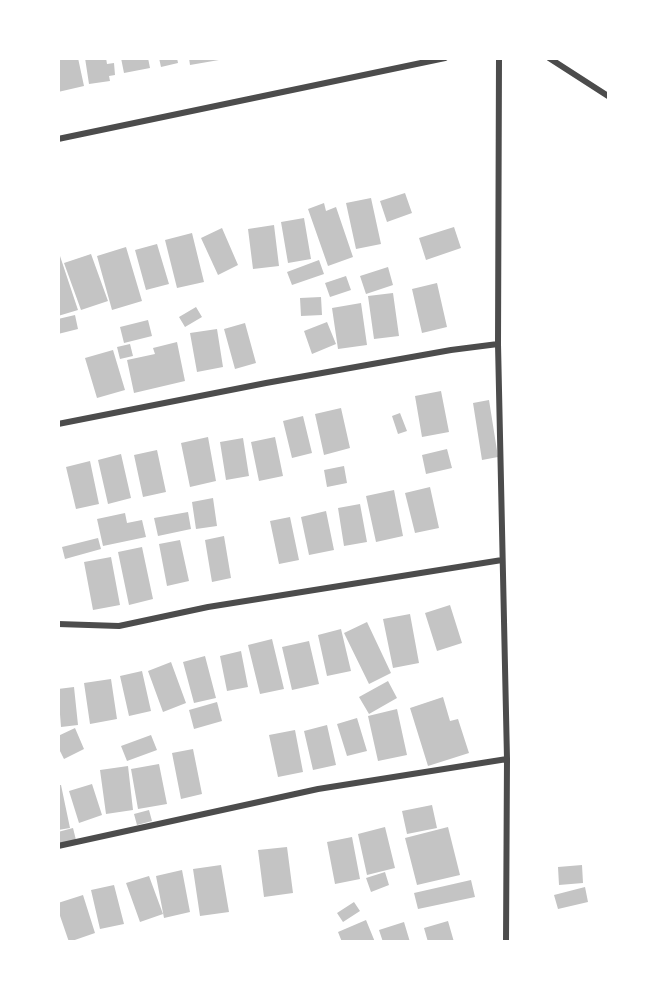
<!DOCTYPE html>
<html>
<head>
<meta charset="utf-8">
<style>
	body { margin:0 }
	#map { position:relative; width:667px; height:1000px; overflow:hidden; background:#fff; font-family:Arial,sans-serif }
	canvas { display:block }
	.frame { position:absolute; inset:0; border:60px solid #fff; pointer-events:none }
</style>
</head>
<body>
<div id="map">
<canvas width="667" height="1000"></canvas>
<div class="frame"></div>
</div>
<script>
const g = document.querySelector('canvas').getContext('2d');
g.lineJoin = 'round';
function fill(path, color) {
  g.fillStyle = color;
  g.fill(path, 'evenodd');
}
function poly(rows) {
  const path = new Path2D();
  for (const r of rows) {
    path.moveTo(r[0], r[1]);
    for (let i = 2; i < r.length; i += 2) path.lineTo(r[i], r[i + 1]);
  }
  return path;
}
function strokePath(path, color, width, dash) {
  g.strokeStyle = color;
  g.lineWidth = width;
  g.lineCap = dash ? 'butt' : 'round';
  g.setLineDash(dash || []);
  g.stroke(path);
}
fill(poly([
	[58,58,78,58,84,86,58,92],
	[85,58,106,58,107,64,114,63,115,75,109,76,110,81,89,84],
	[121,58,148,58,150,68,124,73],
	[159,58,177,58,178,63,161,67],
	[189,58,219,58,219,60,190,65],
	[405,193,412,213,387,222,380,201],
	[371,198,381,244,356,249,346,203],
	[324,203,326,211,336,207,353,257,328,266,308,209],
	[304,218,311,259,288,263,281,222],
	[274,225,279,266,253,269,248,229],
	[454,227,461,248,426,260,419,238],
	[222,228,238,265,218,275,201,238],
	[192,233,204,282,177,288,165,240],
	[157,244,169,284,146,290,135,250],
	[126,247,142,301,112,310,97,256],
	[91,254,108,301,81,310,64,263],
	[58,256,60,256,78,310,58,316],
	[319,260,324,274,292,285,287,272],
	[388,267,393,285,366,294,360,276],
	[346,276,351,290,330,297,325,283],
	[437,283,447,327,422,333,412,289],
	[393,293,399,336,374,339,368,296],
	[321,297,322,315,301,316,300,298],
	[361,303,367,345,338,349,332,308],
	[196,307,202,317,185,327,179,317],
	[75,315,78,329,58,334,58,319],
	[148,320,152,336,124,343,120,327],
	[327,322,336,344,312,354,304,331],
	[245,323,256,363,235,369,224,329],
	[217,329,223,367,197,372,190,333],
	[177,342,185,381,134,393,127,360,155,354,153,348],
	[130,344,133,356,120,359,117,347],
	[113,350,125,390,97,398,85,358],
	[441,391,449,432,422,437,415,396],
	[489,400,498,457,482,460,473,403],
	[341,408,350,448,324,455,315,414],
	[400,413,407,431,398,434,392,416],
	[303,416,312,453,292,458,283,421],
	[208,437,216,481,190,487,181,443],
	[275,437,283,476,259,481,251,442],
	[243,438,249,476,226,480,220,442],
	[447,449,452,468,426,474,422,455],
	[157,450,166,492,143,497,134,455],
	[121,454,131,498,108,504,98,460],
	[90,461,99,504,76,509,66,467],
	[344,466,347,483,327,487,324,470],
	[430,487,439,528,415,533,405,493],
	[394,490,403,536,376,542,366,496],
	[213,498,217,526,196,529,192,502],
	[360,504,367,542,344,546,338,508],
	[326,511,334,550,309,555,301,517],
	[188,512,191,529,158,536,154,518],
	[125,513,127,523,142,520,146,537,103,546,97,519],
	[290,517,299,560,279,564,270,521],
	[224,536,231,578,212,582,205,540],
	[98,538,101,549,65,559,62,547],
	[180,540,189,581,167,586,159,544],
	[142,547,153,599,129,605,118,552],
	[111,557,120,605,93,610,84,562],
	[450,605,462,643,437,651,425,613],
	[410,614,419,663,393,668,383,619],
	[367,622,391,673,369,684,344,633],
	[341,629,351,671,327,676,318,635],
	[272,639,284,689,260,694,248,645],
	[309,641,319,684,292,690,282,647],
	[241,651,248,687,227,691,220,656],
	[205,656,216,698,194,703,183,662],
	[171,662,186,703,163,712,148,671],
	[142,671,151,711,129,716,120,676],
	[111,679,117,719,90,724,84,683],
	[388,681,397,698,369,714,359,697],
	[74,687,78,725,61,727,58,689],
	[443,697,450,721,458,719,469,753,428,766,410,708],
	[217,702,222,721,194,729,189,710],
	[397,709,407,755,378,761,368,716],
	[357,718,367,751,347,756,337,724],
	[327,725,336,765,313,770,304,731],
	[75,728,84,749,64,759,58,747,58,736],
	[295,730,303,772,278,777,269,735],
	[151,735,157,750,127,761,121,746],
	[193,749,202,794,181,799,172,753],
	[159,764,167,804,138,809,131,769],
	[128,766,133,810,106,814,100,770],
	[92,784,102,815,79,823,69,791],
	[58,785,61,785,70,828,58,830],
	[432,805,437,828,407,834,402,811],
	[149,810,152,821,137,825,134,814],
	[385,827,395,868,367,875,358,834],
	[448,827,460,875,417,885,405,838],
	[73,828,76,840,59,845,58,832],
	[352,837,360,879,335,884,327,842],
	[287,847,293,893,264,897,258,850],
	[221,865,229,912,200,916,193,869],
	[582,865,583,883,559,885,558,867],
	[182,870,190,912,164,918,156,876],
	[385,872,389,885,371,892,366,878],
	[149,876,163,914,140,922,126,883],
	[471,880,475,897,418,909,414,893],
	[114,885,124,924,100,929,91,890],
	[585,887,588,902,558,909,554,895],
	[83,895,95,933,69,942,58,910,58,903],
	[354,902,360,911,343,922,337,913],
	[366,920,375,942,342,942,338,932],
	[448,921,454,942,428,942,424,928],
	[404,922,410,942,383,942,379,930]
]), '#c4c4c4');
strokePath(poly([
	[499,58,498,344,507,759,506,942],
	[549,58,608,96],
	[58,139,445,58],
	[58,424,266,383,451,350,498,344],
	[58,624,119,626,208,607,502,560],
	[58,846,318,789,507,759]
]), '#4c4c4c', 6);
</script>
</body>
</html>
